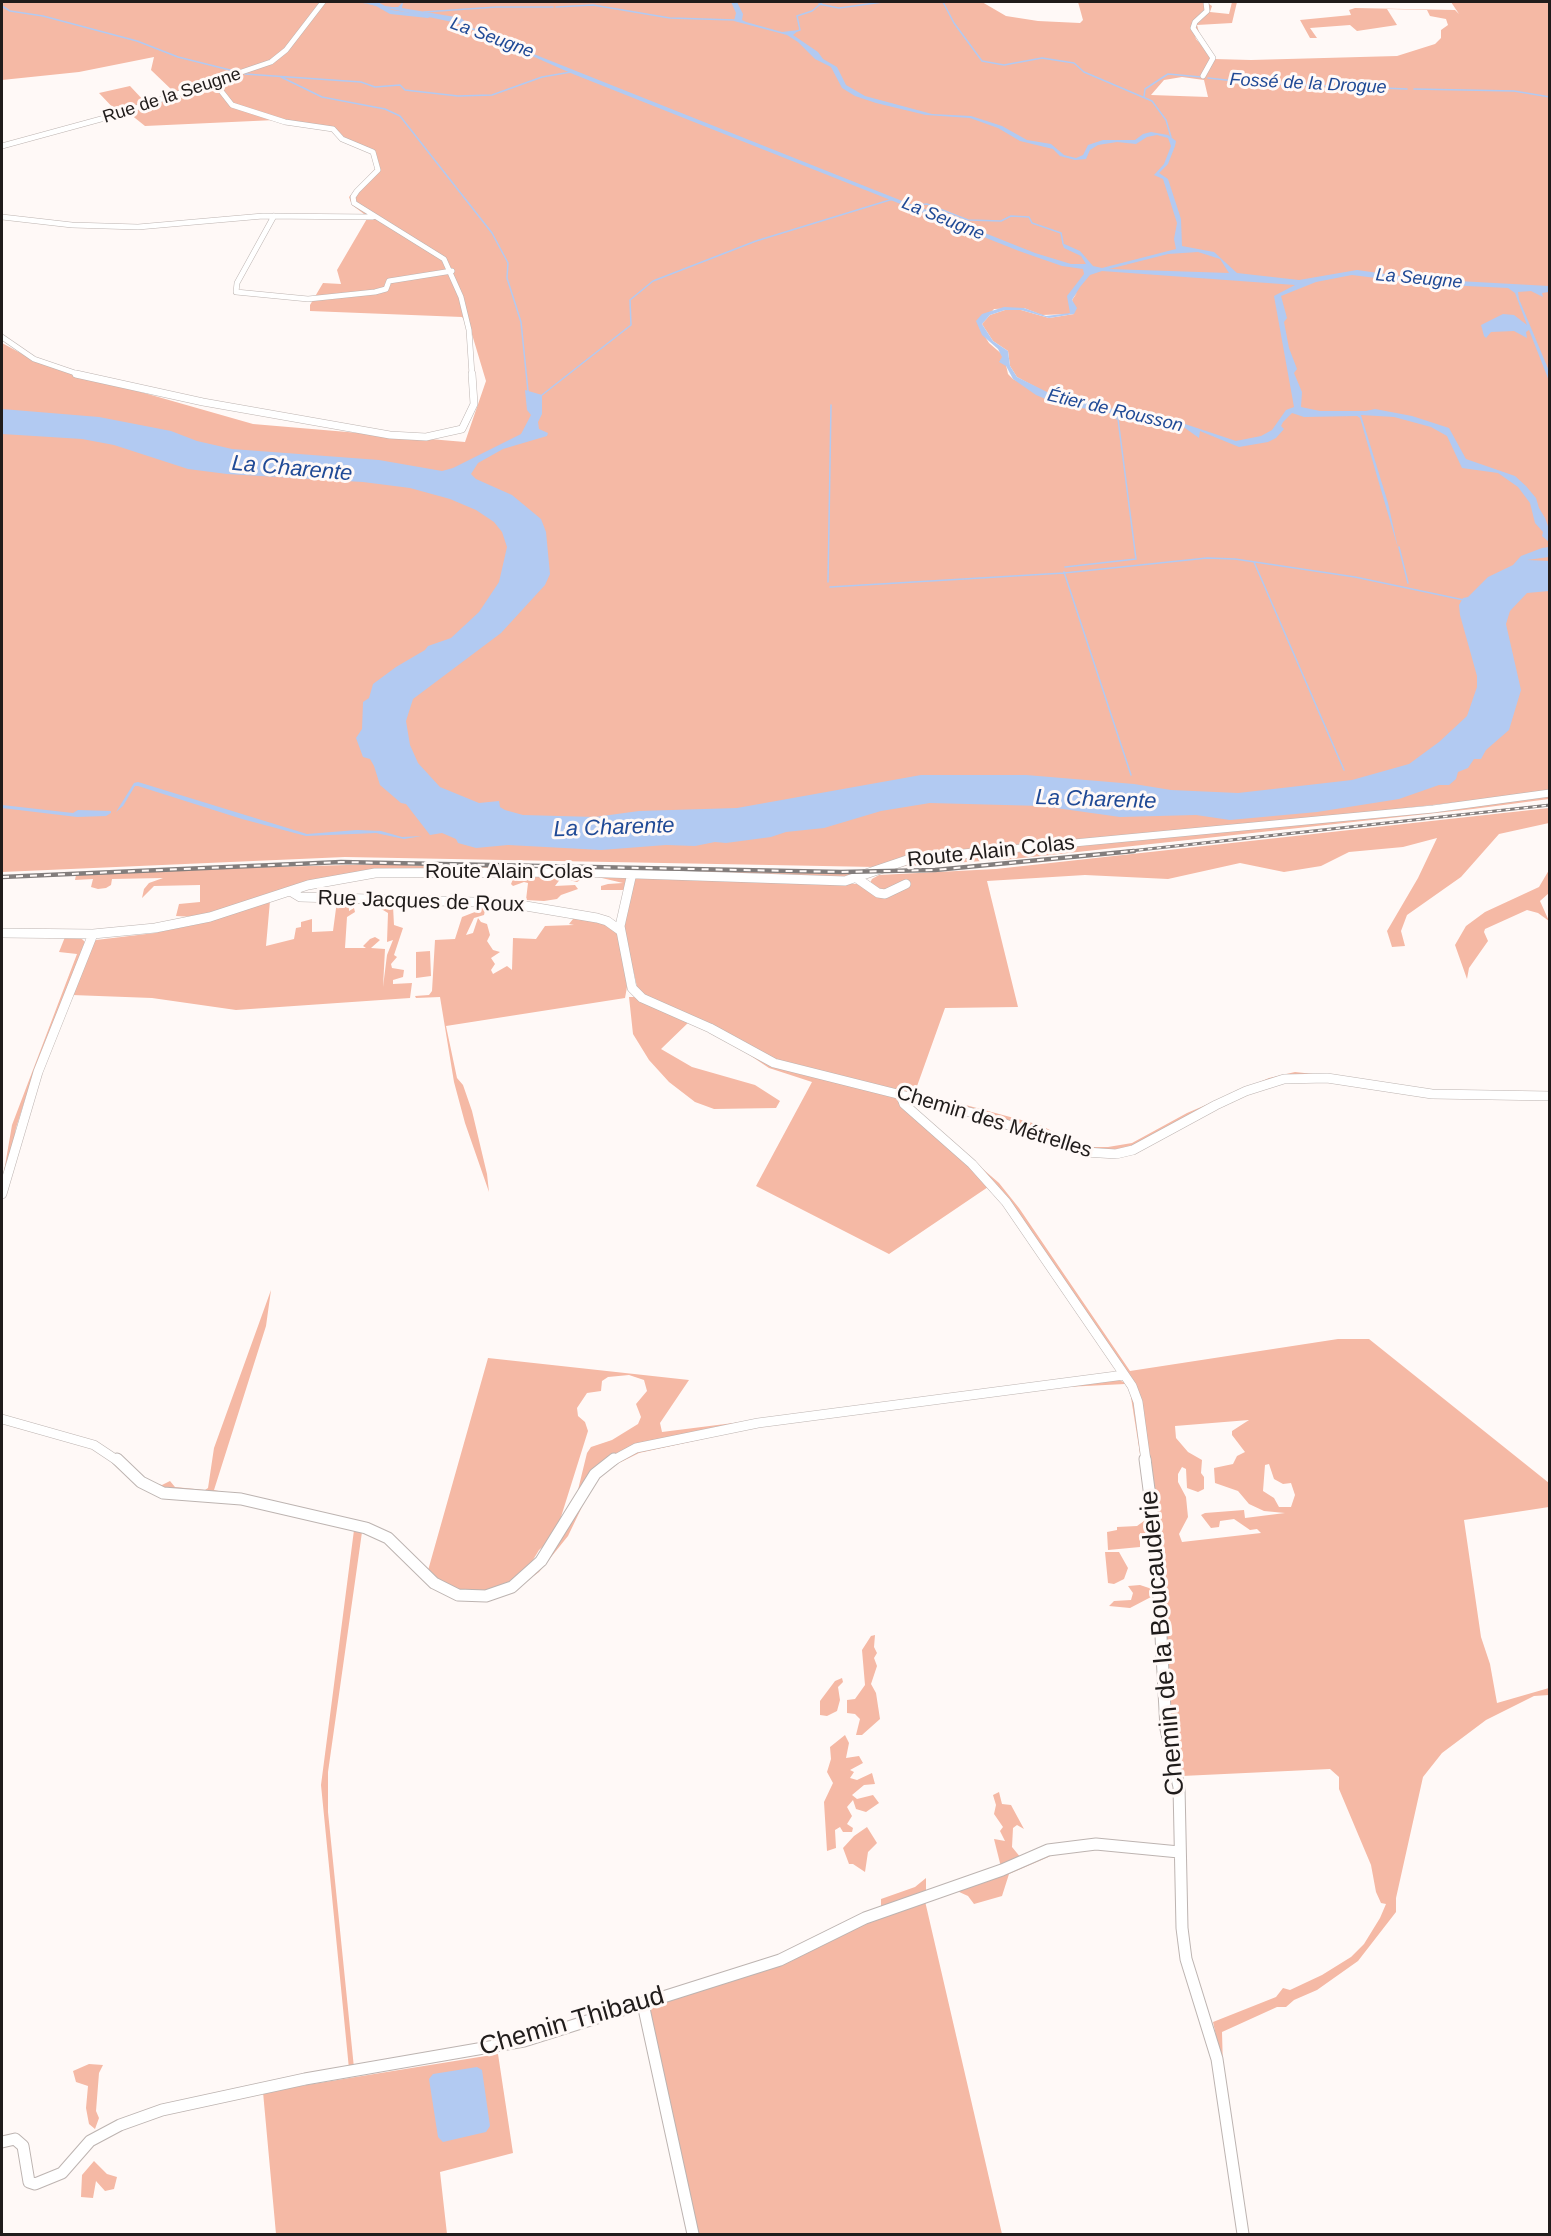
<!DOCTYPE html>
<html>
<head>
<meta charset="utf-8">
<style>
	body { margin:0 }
	#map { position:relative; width:1551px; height:2236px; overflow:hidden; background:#fff9f7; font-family:Arial,sans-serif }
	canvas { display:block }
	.frame { position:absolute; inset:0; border:3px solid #201c1b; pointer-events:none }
</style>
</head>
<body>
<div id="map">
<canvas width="1551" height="2236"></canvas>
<div class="frame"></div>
</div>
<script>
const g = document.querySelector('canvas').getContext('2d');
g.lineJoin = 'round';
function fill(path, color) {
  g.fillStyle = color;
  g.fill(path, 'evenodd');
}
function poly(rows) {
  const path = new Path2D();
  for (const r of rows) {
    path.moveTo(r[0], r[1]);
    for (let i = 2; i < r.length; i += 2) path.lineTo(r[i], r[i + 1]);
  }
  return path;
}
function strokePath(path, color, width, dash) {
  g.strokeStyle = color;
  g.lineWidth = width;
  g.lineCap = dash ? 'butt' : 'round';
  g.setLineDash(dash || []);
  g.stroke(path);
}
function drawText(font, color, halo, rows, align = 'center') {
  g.font = font + ' Arial,sans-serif';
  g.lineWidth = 6;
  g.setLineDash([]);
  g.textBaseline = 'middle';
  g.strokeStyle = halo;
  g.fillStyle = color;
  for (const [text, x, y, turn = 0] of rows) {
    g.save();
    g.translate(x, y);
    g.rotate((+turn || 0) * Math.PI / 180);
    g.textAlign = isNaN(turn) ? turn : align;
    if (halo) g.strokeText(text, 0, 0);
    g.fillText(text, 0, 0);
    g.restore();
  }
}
fill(poly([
	[2,2,982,2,1006,16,1038,21,1080,23,1083,20,1078,2,1204,2,1205,9,1192,23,1196,39,1214,59,1251,60,1397,56,1435,44,1441,38,1441,30,1448,25,1446,19,1430,16,1427,10,1387,9,1397,25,1357,31,1350,25,1310,28,1317,38,1310,38,1300,20,1351,15,1349,10,1355,8,1455,10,1459,14,1451,2,1549,2,1549,792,876,867,345,857,2,872,2,343,39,363,253,424,465,442,486,381,471,331,462,317,310,311,310,305,323,283,341,284,337,270,368,217,352,205,349,197,376,168,374,155,329,130,275,120,145,126,125,110,117,112,99,93,130,86,146,103,175,93,151,70,154,57,79,72,2,80],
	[1182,77,1204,80,1208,97,1151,95,1164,80],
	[1077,293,1072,300,1073,303,1074,314,1049,318,1021,310,1005,310,990,315,982,324,993,341,1008,351,1010,366,1017,377,1050,395,1067,400,1065,404,1013,379,1008,374,1004,356,989,343,979,327,994,309,1024,308,1042,315,1069,314,1073,309,1070,301],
	[1232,2,1237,2,1232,23,1197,25,1200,36,1195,31,1197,21,1209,4,1212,6,1210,12,1229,14],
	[1549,796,1549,799,1473,809,1013,859,891,867,908,862,1402,815],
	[1549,808,1549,823,1499,834,1461,877,1407,915,1401,931,1405,946,1392,947,1387,931,1418,878,1437,838,1403,847,1349,852,1321,866,1284,872,1240,863,1168,879,1085,875,987,881,1018,1007,945,1008,916,1089,921,1093,1040,1125,1083,1147,1108,1147,1132,1143,1187,1113,1269,1078,1295,1072,1332,1076,1281,1077,1146,1142,1118,1152,1089,1151,1033,1131,793,1067,654,1002,638,991,624,930,633,878,645,877,857,884,867,889,872,879,879,875,996,869],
	[384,864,468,868,381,870,195,917,176,916,179,904,200,902,200,885,154,886,142,898,144,889,149,883,163,878,112,879,111,885,106,888,98,889,91,887,93,879,75,880,76,875,198,869],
	[474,866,818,873,863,874,849,878,626,875,629,879,627,890,601,890,601,886,608,884,623,883,589,875,577,882,561,878,555,886,575,885,578,889,561,895,557,899,544,901,526,900,528,883,524,882,513,886,511,884,515,874],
	[1549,870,1549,893,1540,901,1549,921,1538,913,1527,910,1485,929,1484,932,1488,941,1469,968,1467,979,1455,945,1466,926,1485,912,1539,887],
	[270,901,266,946,294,939,296,928,301,927,301,922,312,919,312,932,333,931,337,901,349,901,349,911,354,908,355,912,347,917,345,948,366,948,363,946,370,939,375,937,380,940,371,948,385,949,383,987,387,955,393,940,387,942,388,913,373,904,388,903,393,906,394,925,403,928,394,955,397,957,391,964,392,968,404,970,403,977,393,980,393,984,412,983,410,998,236,1010,152,998,72,995,91,945,96,940,155,933],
	[480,905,486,906,484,915,474,918,466,935,473,933,478,918,481,922,487,924,490,935,487,941,493,950,500,952,491,958,495,964,491,970,493,974,507,966,512,970,513,938,536,939,545,926,574,925,569,924,573,919,579,917,607,923,619,934,627,987,625,998,446,1026,457,1078,463,1085,472,1111,487,1174,489,1192,465,1123,454,1082,440,997,416,998,415,996,429,995,432,991,435,940,455,939,462,917,480,910],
	[65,937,80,937,85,942,31,1081,16,1128,9,1167,2,1183,12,1125,77,954,59,952],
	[430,951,431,976,416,978,416,952],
	[629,997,634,997,690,1021,661,1049,692,1067,755,1085,780,1101,776,1108,714,1109,695,1102,669,1082,649,1060,633,1034],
	[745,1052,772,1065,800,1074,856,1085,892,1095,991,1185,889,1254,756,1186,812,1082,769,1068],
	[931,1124,999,1183,1019,1208,1130,1371,1338,1339,1369,1339,1549,1483,1549,1507,1464,1520,1481,1637,1490,1664,1497,1703,1549,1688,1549,1695,1534,1696,1486,1720,1442,1753,1423,1777,1396,1898,1396,1912,1358,1961,1317,1990,1294,2000,1286,2007,1277,2007,1222,2032,1223,2068,1213,2022,1276,1997,1283,1988,1290,1990,1322,1975,1351,1957,1364,1944,1380,1918,1386,1904,1381,1903,1376,1892,1371,1865,1339,1789,1339,1777,1330,1769,1182,1776,1173,1745,1152,1533,1145,1536,1140,1533,1140,1547,1108,1550,1107,1532,1117,1530,1117,1527,1137,1526,1144,1521,1146,1492,1130,1391,1125,1384,1066,1387,1119,1380,1137,1388,1015,1209],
	[1249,1420,1232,1431,1232,1435,1245,1452,1237,1456,1233,1464,1214,1468,1215,1483,1238,1491,1249,1504,1264,1511,1285,1513,1245,1518,1244,1510,1205,1513,1201,1515,1211,1528,1219,1527,1220,1521,1234,1519,1250,1530,1257,1529,1261,1533,1182,1542,1179,1534,1188,1517,1186,1497,1178,1482,1178,1474,1182,1467,1186,1469,1187,1488,1198,1492,1204,1489,1204,1477,1201,1473,1202,1460,1188,1452,1176,1438,1175,1426],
	[1269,1464,1274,1479,1283,1484,1291,1483,1295,1495,1291,1507,1279,1507,1274,1498,1263,1491,1265,1465],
	[271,1290,266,1326,214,1490,368,1524,394,1536,418,1564,372,1528,175,1491,150,1482,162,1485,170,1481,175,1487,205,1490,208,1488,214,1448],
	[488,1358,689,1380,660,1423,662,1432,765,1419,662,1440,652,1447,776,1423,639,1453,613,1466,593,1484,568,1536,539,1572,512,1592,531,1575,556,1546,596,1478,617,1460,633,1451,646,1448,643,1445,632,1448,610,1458,593,1473,576,1498,587,1453,591,1447,612,1440,638,1424,641,1417,636,1404,647,1391,644,1380,629,1375,608,1377,602,1381,601,1391,587,1393,577,1408,578,1416,585,1422,588,1431,555,1536,539,1550,527,1570,513,1583,500,1590,480,1594,462,1592,442,1584,427,1574],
	[354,1530,362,1532,328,1772,328,1812,354,2068,349,2069,321,1785],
	[1105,1552,1119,1552,1128,1568,1124,1579,1114,1584,1108,1583],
	[1140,1585,1152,1589,1151,1597,1130,1608,1109,1606,1114,1601,1131,1600,1133,1593,1128,1586],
	[875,1635,874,1647,877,1653,874,1658,877,1666,871,1684,876,1693,880,1719,862,1735,856,1735,860,1719,855,1714,847,1713,847,1700,855,1699,865,1685,862,1650,871,1636],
	[842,1678,843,1682,838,1687,840,1700,837,1711,827,1716,820,1715,820,1701,835,1681],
	[845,1735,849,1743,846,1758,859,1756,863,1763,850,1770,854,1772,850,1778,857,1780,872,1773,875,1784,864,1785,852,1795,857,1799,873,1795,879,1803,866,1812,856,1809,853,1800,847,1807,852,1816,847,1824,853,1828,852,1832,843,1832,840,1827,835,1830,836,1848,827,1851,824,1802,833,1783,827,1772,831,1759,830,1747],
	[999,1792,1002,1804,1011,1805,1024,1829,1017,1825,1013,1828,1012,1847,1021,1858,1053,1855,1009,1874,1002,1896,974,1904,968,1896,957,1891,925,1901,1002,2234,696,2234,650,2015,651,2007,1001,1867,994,1839,1005,1841,1000,1831,1003,1827,994,1814,996,1805,993,1795],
	[867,1827,877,1843,868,1852,865,1872,853,1864,849,1864,843,1848,854,1836],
	[926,1878,926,1891,881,1909,881,1899,915,1887],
	[498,2054,513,2153,440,2172,447,2234,276,2234,263,2092],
	[89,2064,103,2065,99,2073,96,2111,99,2118,95,2129,89,2124,86,2108,88,2086,76,2082,73,2071],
	[94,2161,107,2174,117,2177,114,2189,105,2191,96,2181,93,2198,81,2197,82,2175]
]), '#f5b9a5');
fill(poly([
	[358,2,392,7,398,7,403,2,402,8,461,18,473,28,541,57,877,191,910,204,920,204,917,206,1035,253,1071,264,1086,264,1081,256,1064,248,1062,243,1080,251,1093,266,1102,268,1176,249,1174,239,1177,223,1163,179,1154,175,1164,164,1171,146,1168,138,1157,135,1147,137,1136,144,1117,142,1098,145,1090,150,1086,159,1075,160,1060,156,1053,149,1020,141,998,128,970,118,926,115,876,103,855,96,842,88,831,67,815,59,798,42,787,35,734,21,736,13,731,2,737,2,743,14,742,20,746,22,782,32,799,30,793,35,818,52,823,59,837,67,846,85,865,96,932,114,971,116,1002,126,1027,140,1051,144,1064,155,1076,158,1083,155,1088,145,1103,140,1135,140,1143,134,1151,132,1168,135,1176,141,1175,146,1168,164,1159,173,1168,179,1181,219,1182,246,1214,252,1237,273,1299,280,1357,270,1422,279,1549,286,1549,292,1542,293,1543,297,1531,291,1518,292,1519,299,1549,371,1549,381,1529,330,1526,332,1527,338,1514,331,1491,332,1486,338,1484,336,1481,325,1503,314,1514,315,1527,325,1515,293,1508,288,1424,284,1352,275,1316,282,1281,296,1287,318,1284,322,1289,348,1297,369,1294,373,1302,392,1301,407,1320,411,1366,411,1375,409,1412,416,1449,428,1466,459,1515,476,1526,486,1536,498,1539,508,1545,518,1549,529,1549,542,1542,536,1543,532,1535,523,1530,503,1518,487,1498,473,1462,468,1447,436,1431,427,1394,417,1361,415,1388,503,1398,548,1360,418,1357,416,1304,417,1292,413,1283,422,1281,426,1284,429,1276,438,1268,442,1239,447,1200,431,1199,438,1185,428,1122,415,1116,420,1114,414,1055,403,1036,395,1013,379,1006,366,999,362,1002,357,998,349,982,335,976,321,982,314,1004,307,1024,308,1046,316,1070,313,1067,296,1084,274,1083,269,1062,266,1019,251,573,74,457,23],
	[1198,252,1220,259,1229,273,1109,269,1168,254],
	[1102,271,1295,285,1274,296,1294,407,1286,410,1272,430,1261,436,1236,441,1173,420,1113,409,1080,399,1063,400,1017,377,1010,366,1008,351,993,341,982,324,990,315,1005,310,1021,310,1049,318,1074,314,1077,308,1072,300,1080,287,1090,275],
	[525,390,542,395,542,414,538,422,539,429,548,433,547,436,503,449,478,463,471,474,476,479,512,495,541,519,546,532,550,574,545,585,501,633,413,699,406,721,410,745,418,763,440,787,479,803,499,801,500,807,505,810,523,815,595,817,639,811,737,808,921,775,1026,775,1134,784,1171,790,1238,793,1352,780,1409,764,1439,742,1467,716,1477,687,1477,676,1460,615,1459,605,1463,598,1468,597,1488,577,1513,565,1521,556,1542,548,1549,547,1549,557,1527,560,1549,561,1549,591,1527,593,1510,611,1506,624,1521,690,1509,730,1486,750,1481,759,1474,759,1468,768,1458,772,1456,779,1449,785,1439,785,1399,799,1317,812,1230,820,1196,815,1120,817,1042,806,930,803,881,811,824,828,786,832,771,837,726,843,715,842,695,846,666,845,601,850,508,845,476,848,458,843,456,839,442,833,430,835,406,804,401,803,380,785,374,766,370,759,363,757,356,738,362,729,363,702,369,698,373,684,396,667,425,650,428,646,451,638,479,612,499,582,507,547,502,532,494,522,476,510,450,499,410,488,363,482,227,474,188,469,114,445,82,439,2,434,2,409,99,417,171,431,197,441,232,449,379,460,442,471,453,468,521,434,531,415,527,410],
	[138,782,307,834,357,830,381,831,402,837,422,836,404,839,376,833,306,836,242,819,138,786,135,786,123,806,116,812,134,783],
	[2,805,73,813,78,810,111,811,111,813,106,816,77,817,2,808],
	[477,2067,482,2070,490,2126,486,2132,443,2142,438,2137,429,2079,433,2074]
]), '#b2caf2');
strokePath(poly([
	[943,2,954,23,982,61,1004,65,1042,58,1074,63,1084,72,1152,101,1166,120,1171,137],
	[819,4,839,8,883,2],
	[2,6,10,11,43,16,137,41,178,57,238,72],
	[556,7,593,5,670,18,735,20],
	[424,12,496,7,553,7],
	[797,31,800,30,797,16,812,11,823,2],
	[245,74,361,82,375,87,400,85,405,90,458,96,492,95,542,77,571,72],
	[281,77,322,97,385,109,400,116,492,233,508,263,507,278,521,322,528,391],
	[1208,78,1253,83,1407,89],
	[1414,89,1514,91,1550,97],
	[1144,97,1145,89,1168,74,1201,77],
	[918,205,927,204,968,220,1001,221,1011,216,1029,217,1032,223,1061,233,1063,243],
	[542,395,631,325,630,300,653,281,756,241,893,199],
	[1399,547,1408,583],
	[1254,562,1344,770],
	[1065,567,1136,559,1118,419],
	[1064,572,1131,775],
	[828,582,831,405],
	[830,587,1064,573,1207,558,1235,559,1355,577,1464,600]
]), '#b2caf2', 1.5);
fill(poly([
	[363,2,378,2,392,10,432,16,428,18,390,14,376,6,363,2]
]), '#b2caf2');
const minorFar3 = poly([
	[1203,76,1213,58,1193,28,1195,22,1207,11,1206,2],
	[214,82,232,105,285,122,333,129,342,139,373,152,378,170,357,191,353,197,354,203,444,259,461,297,469,330,472,375],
	[2,146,112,116,271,62,286,50,323,2],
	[274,216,237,283,236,292,308,299,375,292,386,289,389,281,452,271],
	[2,217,72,225,138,227,263,216,373,217],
	[2,337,34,359,81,375]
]);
const minorFar2 = poly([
	[76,374,203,402,390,435,426,437,462,429,474,404,472,374],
	[979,852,1433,809,1550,793]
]);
const minorFar1 = poly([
	[632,873,620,926,632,988,642,998,710,1028,774,1063,977,1114,1085,1152,1116,1154,1133,1150,1216,1105,1246,1091,1284,1079,1327,1078,1432,1094,1550,1096],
	[858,879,878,893,885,894,906,884],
	[290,891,300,897,508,903,597,918,607,921,621,931],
	[2,933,93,934,155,928,210,917,308,885,375,873,579,872,845,881,910,859,995,851],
	[900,1093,904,1104,972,1164,1006,1202,1132,1386,1138,1402,1146,1461],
	[2,1194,38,1072,93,934],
	[2,1419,94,1445,118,1461],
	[612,1461,636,1448,758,1423,1124,1375]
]);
const minor = poly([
	[117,1459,141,1482,163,1493,241,1499,366,1528,388,1538,434,1583,458,1595,486,1596,512,1587,541,1561,595,1474,614,1459],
	[1145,1459,1156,1543,1166,1729,1179,1787,1182,1928,1186,1959,1217,2059,1243,2234],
	[643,2004,693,2234],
	[2,2142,15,2139,23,2146,29,2182,35,2184,62,2173,90,2141,120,2125,162,2110,305,2079,524,2041,780,1960,865,1918,1002,1870,1048,1850,1096,1844,1179,1852]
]);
strokePath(minorFar3, '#bdb4b1', 6);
strokePath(minorFar2, '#bdb4b1', 8);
strokePath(minorFar1, '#bdb4b1', 10);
strokePath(minor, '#bdb4b1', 13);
strokePath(minorFar3, '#fff', 5);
strokePath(minorFar2, '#fff', 7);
strokePath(minorFar1, '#fff', 9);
strokePath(minor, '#fff', 11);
const railFar1 = poly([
	[1121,852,1550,805]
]);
const rail = poly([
	[2,877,341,862,841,872,935,870,1134,851]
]);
strokePath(railFar1, '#827d7c', 3);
strokePath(rail, '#827d7c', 4.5);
strokePath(railFar1, '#fff9f7', 1.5, [4.5]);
strokePath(rail, '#fff9f7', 2, [7]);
drawText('italic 18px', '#204a96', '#fff9f7', [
	["La Seugne",492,38,20],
	["Fossé de la Drogue",1308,84,3],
	["La Seugne",943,219,22],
	["La Seugne",1419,279,5],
	["Étier de Rousson",1115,411,13]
]);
drawText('18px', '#201c1b', '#fff9f7', [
	["Rue de la Seugne",172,96,-18]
]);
drawText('21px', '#201c1b', '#fff9f7', [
	["Route Alain Colas",991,852,-6],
	["Route Alain Colas",509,872],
	["Rue Jacques de Roux",421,902,2],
	["Chemin des Métrelles",994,1122,17]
]);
drawText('italic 22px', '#204a96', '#fff9f7', [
	["La Charente",292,469,5],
	["La Charente",1096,800,2],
	["La Charente",614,828,-2]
]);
drawText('26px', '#201c1b', '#fff9f7', [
	["Chemin de la Boucauderie",1163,1643,-95],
	["Chemin Thibaud",572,2022,-16]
]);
</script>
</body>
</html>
